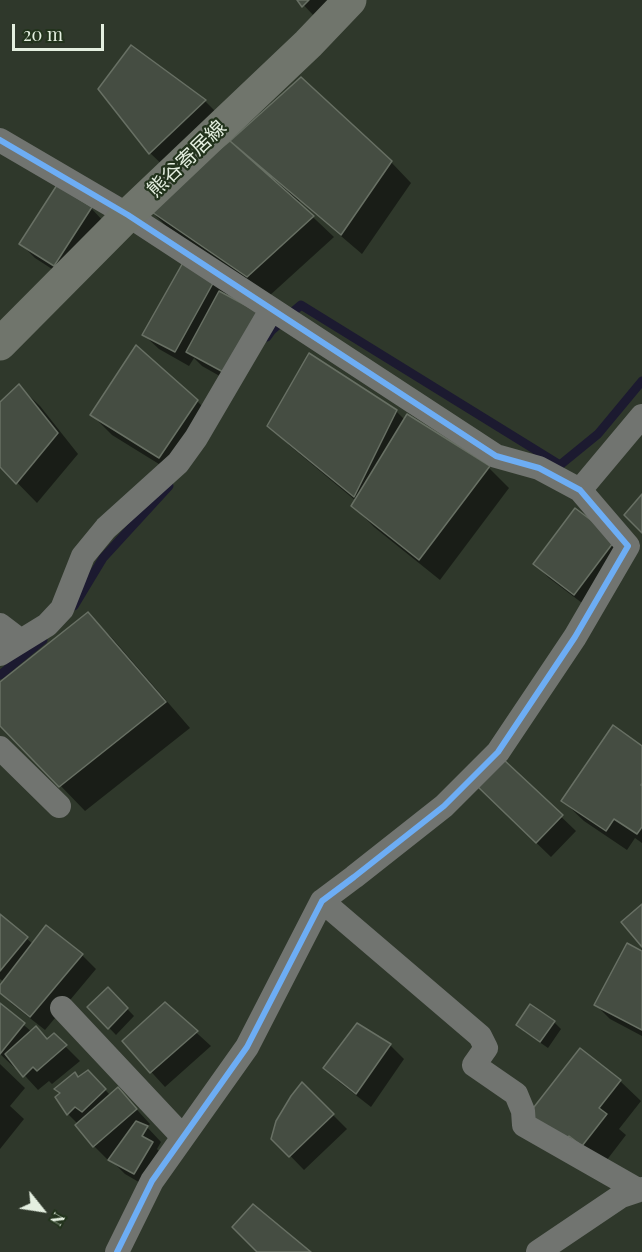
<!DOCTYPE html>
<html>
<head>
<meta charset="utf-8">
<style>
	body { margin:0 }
	#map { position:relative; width:642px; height:1252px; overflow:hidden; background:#2f382b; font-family:"Playfair Display",serif }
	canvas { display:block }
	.north { position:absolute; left:12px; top:1180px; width:60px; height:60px; -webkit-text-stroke:4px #22331c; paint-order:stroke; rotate:120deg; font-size:16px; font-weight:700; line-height:24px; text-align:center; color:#e4efe0 }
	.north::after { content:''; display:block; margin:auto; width:21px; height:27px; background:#e4efe0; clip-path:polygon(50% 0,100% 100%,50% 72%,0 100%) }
	.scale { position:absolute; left:12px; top:24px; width:92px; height:27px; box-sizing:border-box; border:3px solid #e4efe0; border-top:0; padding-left:8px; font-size:18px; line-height:21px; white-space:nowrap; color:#e4efe0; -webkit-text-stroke:4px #22331c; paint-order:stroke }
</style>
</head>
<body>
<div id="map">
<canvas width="642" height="1252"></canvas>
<div class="north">N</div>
<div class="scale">20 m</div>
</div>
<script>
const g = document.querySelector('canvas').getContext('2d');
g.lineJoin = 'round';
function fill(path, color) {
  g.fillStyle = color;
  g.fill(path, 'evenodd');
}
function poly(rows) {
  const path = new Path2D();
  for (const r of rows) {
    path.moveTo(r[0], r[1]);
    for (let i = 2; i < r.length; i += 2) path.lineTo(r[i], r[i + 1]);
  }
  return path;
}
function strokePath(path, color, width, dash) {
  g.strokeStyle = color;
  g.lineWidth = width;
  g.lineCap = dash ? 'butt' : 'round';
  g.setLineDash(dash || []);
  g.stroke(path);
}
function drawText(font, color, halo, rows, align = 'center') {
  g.font = font + ' "Playfair Display","Noto Sans JP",serif';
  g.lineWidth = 4.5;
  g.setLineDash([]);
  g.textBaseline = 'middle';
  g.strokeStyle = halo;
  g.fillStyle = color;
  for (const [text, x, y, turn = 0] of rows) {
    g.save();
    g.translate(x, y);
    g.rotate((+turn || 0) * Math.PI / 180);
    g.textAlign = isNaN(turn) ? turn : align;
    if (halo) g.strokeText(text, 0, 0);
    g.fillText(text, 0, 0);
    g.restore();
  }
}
fill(poly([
	[299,0,358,0,328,31],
	[205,101,225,121,171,173,150,153],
	[232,142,391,162,411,183,362,254,300,201,298,203,334,237,268,297,168,228,148,208],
	[91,208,105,223,69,280,35,258,21,244],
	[185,261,230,292,227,297,239,387,202,366,194,358,189,366,159,349,144,335],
	[19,386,40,406,78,454,37,503,0,465,0,404],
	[197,401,217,421,180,477,112,435,92,415],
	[396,411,405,420,408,416,489,468,509,488,440,580,374,527,353,506,356,501,290,446,269,426],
	[575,510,630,554,590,609,549,578,535,564],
	[88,614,113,639,190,728,85,811,0,723,0,683],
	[642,747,642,843,635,838,627,850,584,821,563,801],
	[503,761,576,831,551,857,493,801],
	[0,916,33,944,82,955,96,969,45,1030,12,1004,0,992,0,987,4,982,0,979],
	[642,953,642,1036,610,1019,596,1005],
	[108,989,134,1016,116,1035,89,1007],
	[165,1004,211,1046,165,1087,124,1042],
	[0,1005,32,1032,36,1028,48,1040,54,1035,80,1061,52,1084,49,1081,38,1090,16,1066,15,1068,0,1054],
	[554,1022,561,1029,548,1048,525,1032,518,1025],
	[390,1045,404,1059,371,1107,339,1082,325,1068],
	[0,1064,25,1088,10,1106,24,1119,0,1149],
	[88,1072,111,1096,118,1089,150,1124,147,1127,161,1142,157,1149,166,1158,149,1188,125,1174,110,1159,108,1160,94,1146,78,1124,68,1114,75,1074,79,1078],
	[620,1081,641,1101,619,1129,626,1135,603,1165,550,1136],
	[302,1084,347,1129,304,1170,273,1138]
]), '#0007');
strokePath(poly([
	[267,337,272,330,301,305,560,465,598,434,642,381],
	[74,606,103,558,169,486],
	[0,675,43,640]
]), '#1c1a30', 9);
const building = poly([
	[297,0,309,0,302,7,297,0],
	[131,45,206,100,149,154,98,89,131,45],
	[301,77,392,161,341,235,230,141,301,77],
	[230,141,314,216,247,277,146,208,230,141],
	[57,185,92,207,54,266,19,244,57,185],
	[185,259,217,276,175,352,142,335,185,259],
	[219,291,258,312,225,373,186,352,219,291],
	[136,345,198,400,159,458,90,415,136,345],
	[309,353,397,410,354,497,267,426,309,353],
	[19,384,58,433,16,484,0,467,0,402,19,384],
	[407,414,490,466,419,560,351,506,407,414],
	[642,494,642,533,624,515,642,494],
	[575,508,616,539,574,595,533,564,575,508],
	[88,612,166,702,59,787,0,726,0,682,88,612],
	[613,725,642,746,642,783,641,785,642,786,642,827,637,834,614,819,606,831,561,801,613,725],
	[503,759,563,815,536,843,477,786,503,759],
	[642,904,642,947,621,922,642,904],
	[0,914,28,937,0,971,0,914],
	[46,925,83,954,30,1017,0,993,0,985,46,925],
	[627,943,642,951,642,1030,594,1005,627,943],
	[108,987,128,1008,108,1029,87,1007,108,987],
	[165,1002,198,1031,150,1073,122,1041,165,1002],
	[0,1003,25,1023,0,1054,0,1003],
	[530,1004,555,1021,540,1042,516,1025,530,1004],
	[357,1023,391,1044,356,1094,323,1068,357,1023],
	[36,1026,47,1039,54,1033,67,1045,37,1071,33,1067,23,1077,5,1054,36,1026],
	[580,1048,621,1080,599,1108,607,1114,582,1146,569,1136,562,1144,527,1116,580,1048],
	[88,1070,106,1089,82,1112,75,1107,67,1115,55,1097,60,1093,54,1089,75,1072,78,1077,88,1070],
	[302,1082,334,1114,289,1157,271,1139,276,1121,291,1096,302,1082],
	[118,1087,137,1109,93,1147,75,1125,118,1087],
	[136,1121,148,1126,142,1136,153,1142,134,1174,108,1160,136,1121],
	[253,1204,311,1252,257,1252,232,1227,253,1204]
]);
fill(building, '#454d42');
strokePath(building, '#687064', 1.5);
strokePath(poly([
	[0,140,128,215,496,456,539,468,580,490,628,546,575,637,498,752,444,806,354,877,322,901,247,1047,152,1181,117,1252],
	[580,490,642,416],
	[0,625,21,641,0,654],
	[21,641,47,625,62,609,83,556,106,528,178,463,196,438,271,310],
	[0,748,59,806],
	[322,901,480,1036,486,1048,474,1065,516,1094,523,1111,524,1125,638,1190],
	[62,1008,183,1137],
	[538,1252,621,1196,642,1189]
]), '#717470', 24);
strokePath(poly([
	[0,344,128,215,308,44,350,0]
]), '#70756c', 33);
strokePath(poly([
	[0,140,128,215,496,456,539,468,580,490,628,546,575,637,498,752,444,806,354,877,322,901,247,1047,152,1181,117,1252]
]), '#6dadf4', 6);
drawText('20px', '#e4efe0', '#22331c', [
	["熊谷寄居線",187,159,-44]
]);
</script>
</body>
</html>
